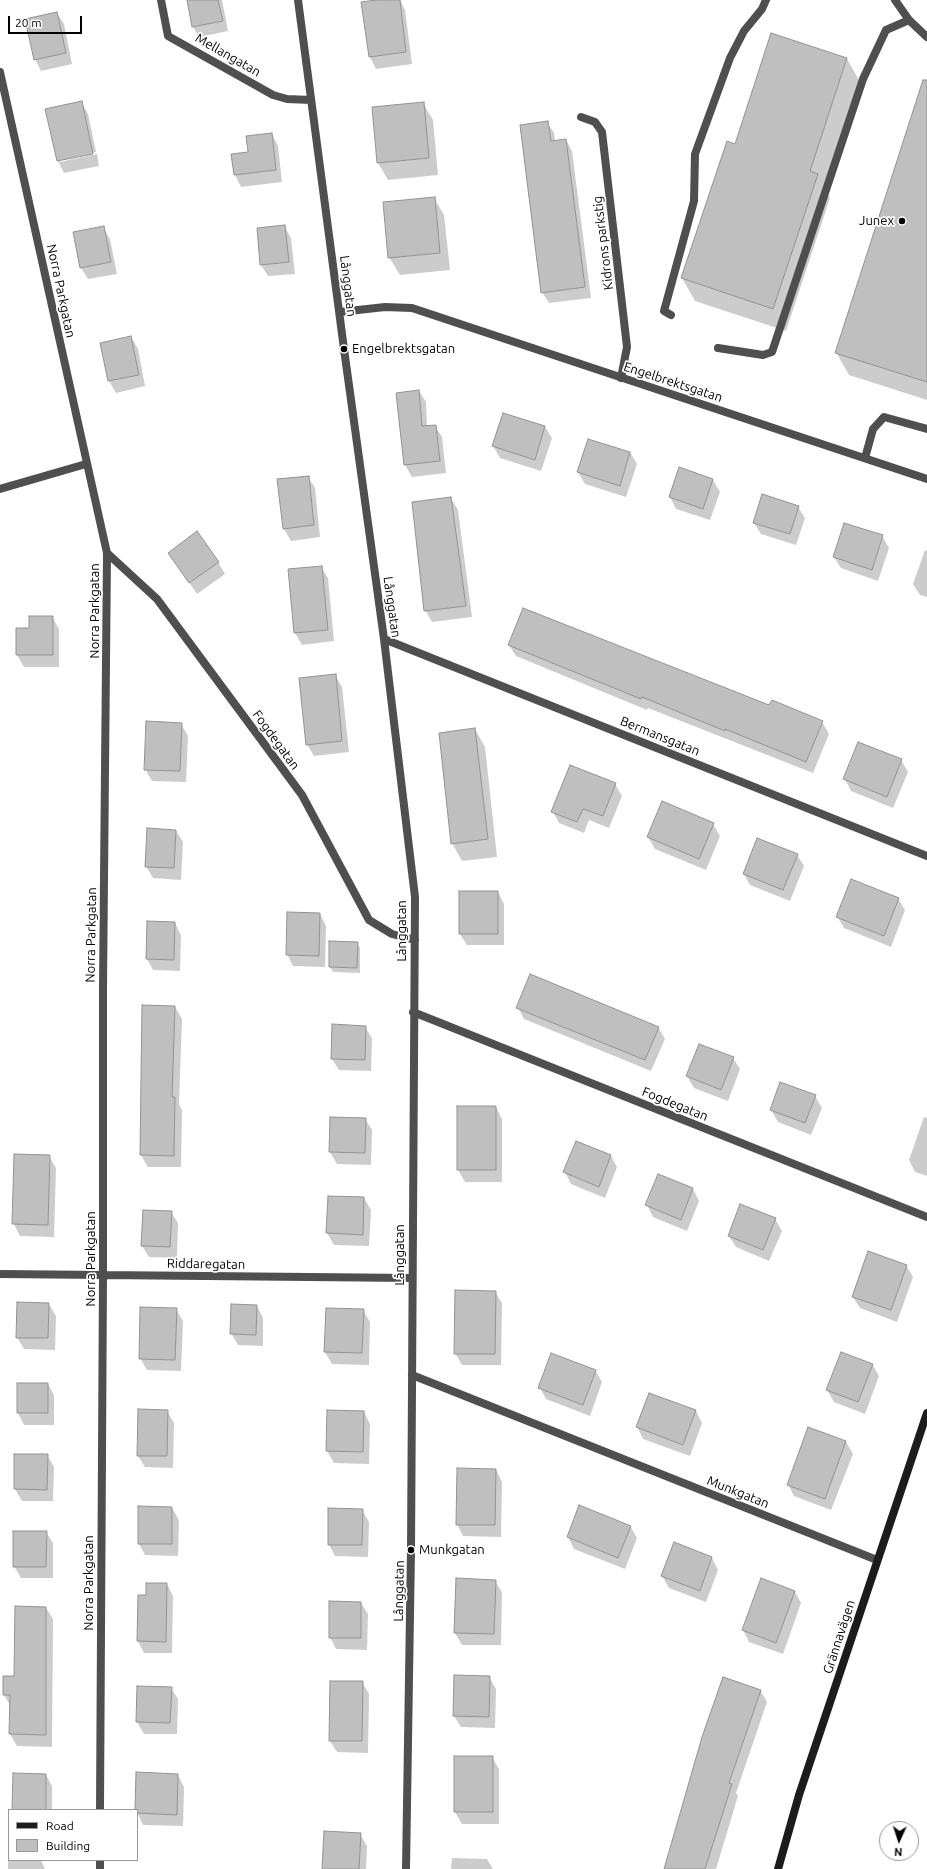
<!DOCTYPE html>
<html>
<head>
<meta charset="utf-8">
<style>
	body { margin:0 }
	#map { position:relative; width:927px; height:1869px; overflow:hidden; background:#fff; font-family:Ubuntu,sans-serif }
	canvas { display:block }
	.legend { position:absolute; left:8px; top:1809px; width:130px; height:52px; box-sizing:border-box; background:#fff; border:1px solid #999; margin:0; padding:5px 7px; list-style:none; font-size:12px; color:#000 }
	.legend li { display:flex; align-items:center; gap:8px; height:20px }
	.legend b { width:20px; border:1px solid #999 }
	.north { position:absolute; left:879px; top:1821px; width:40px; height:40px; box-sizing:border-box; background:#fff; border:1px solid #999; border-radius:50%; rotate:183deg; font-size:11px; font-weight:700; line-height:16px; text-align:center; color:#000 }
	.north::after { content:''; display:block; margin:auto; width:14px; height:18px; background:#000; clip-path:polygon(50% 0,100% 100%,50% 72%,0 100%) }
	.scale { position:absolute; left:8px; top:16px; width:74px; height:18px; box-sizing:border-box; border:2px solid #000; border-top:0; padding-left:5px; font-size:12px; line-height:14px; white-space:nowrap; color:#000; -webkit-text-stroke:3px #fff; paint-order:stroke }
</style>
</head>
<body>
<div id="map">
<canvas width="927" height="1869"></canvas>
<ul class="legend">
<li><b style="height:5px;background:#1c1c1c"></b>Road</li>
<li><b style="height:11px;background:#bfbfbf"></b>Building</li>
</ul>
<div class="north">N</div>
<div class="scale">20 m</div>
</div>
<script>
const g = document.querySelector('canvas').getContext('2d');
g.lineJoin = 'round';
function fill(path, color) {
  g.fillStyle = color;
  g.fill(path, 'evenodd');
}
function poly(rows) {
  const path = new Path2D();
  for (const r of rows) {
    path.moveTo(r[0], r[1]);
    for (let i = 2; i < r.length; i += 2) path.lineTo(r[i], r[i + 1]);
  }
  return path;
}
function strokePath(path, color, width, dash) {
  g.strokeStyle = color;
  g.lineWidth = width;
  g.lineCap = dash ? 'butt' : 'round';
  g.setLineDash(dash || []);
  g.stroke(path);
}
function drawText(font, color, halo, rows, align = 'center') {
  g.font = font + ' Ubuntu,sans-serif';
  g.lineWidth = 3.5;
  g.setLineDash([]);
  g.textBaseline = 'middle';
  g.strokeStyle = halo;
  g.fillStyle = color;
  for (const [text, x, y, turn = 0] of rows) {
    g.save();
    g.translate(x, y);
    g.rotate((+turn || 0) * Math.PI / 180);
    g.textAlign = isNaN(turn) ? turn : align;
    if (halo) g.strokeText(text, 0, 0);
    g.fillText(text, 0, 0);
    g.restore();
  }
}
fill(poly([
	[188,0,222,0,228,31,199,37,193,27],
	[384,0,400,0,405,10,412,64,376,69,370,57],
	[57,13,64,24,72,64,41,71,35,59],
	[847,59,860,82,824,188,830,198,786,331,695,301,682,278,735,145],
	[927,90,927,400,849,375,836,352],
	[81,102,88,114,96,152,60,160,60,162,97,154,99,166,64,173,58,161,47,110],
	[423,103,433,120,438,175,388,180,378,163],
	[547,122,554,133,555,141,566,140,572,151,591,298,549,303,542,292],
	[272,134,278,146,282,182,241,187,235,175,232,155,249,153],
	[434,198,444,215,450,270,400,275,389,257],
	[284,226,291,238,295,274,268,276,261,265],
	[103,227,110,239,117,274,88,279,81,268],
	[131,337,138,349,145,386,116,393,109,381,101,344],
	[419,391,426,402,427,427,435,426,442,437,446,473,412,477,405,465,397,394],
	[545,427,552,438,541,471,500,458,493,446],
	[630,452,637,464,626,497,585,484,578,472],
	[679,469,713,480,720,492,710,520,676,509,670,497],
	[308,477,315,488,320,537,291,541,284,529,279,480],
	[451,498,458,510,472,617,432,622,425,610],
	[798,507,805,518,796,545,761,534,754,523],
	[882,536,889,548,878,581,841,568,834,557],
	[925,550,927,551,927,597,920,595,913,584],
	[169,553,218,562,225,574,197,594],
	[321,567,328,578,334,641,302,645,295,633,289,570],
	[52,617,59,629,59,667,24,667,17,655,30,629],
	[509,645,770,707,822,722,829,734,813,773,648,708,647,710,516,656],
	[335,675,342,687,349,752,314,756,307,744],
	[181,724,188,736,186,782,152,781,145,769],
	[475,729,485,747,497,857,462,861,452,843],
	[901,760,908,772,893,808,851,791,845,779],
	[615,784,622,796,609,828,589,820,584,833,559,823,553,812],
	[713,824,720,836,706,870,655,849,648,837],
	[176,831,183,842,181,880,153,878,146,866],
	[797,855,804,866,790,901,750,885,744,874],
	[498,892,504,904,504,945,467,945,460,934],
	[898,899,905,910,891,947,844,928,837,916],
	[320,914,326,926,325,967,293,966,287,954],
	[175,923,181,935,180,971,153,970,147,959],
	[357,943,360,948,360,973,333,972,330,967],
	[143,1006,175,1007,182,1019,179,1105,182,1110,181,1167,148,1167,141,1155],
	[518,1007,658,1027,665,1039,651,1071,524,1019],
	[365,1027,372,1038,371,1071,339,1070,332,1059],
	[733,1058,740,1069,728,1101,694,1088,687,1076],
	[815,1096,822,1108,811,1135,778,1122,771,1110],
	[458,1107,496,1107,502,1119,502,1182,465,1182,458,1170],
	[924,1117,927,1118,927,1176,915,1172,909,1160],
	[365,1119,372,1130,371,1165,337,1164,330,1152],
	[15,1155,49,1156,56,1168,54,1237,20,1236,14,1224],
	[611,1156,617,1167,605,1198,571,1184,565,1172],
	[693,1189,699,1201,687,1231,653,1217,647,1205],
	[329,1197,364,1198,371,1210,369,1246,334,1245,327,1233],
	[171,1212,178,1223,177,1258,149,1257,142,1246],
	[775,1219,782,1231,769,1261,736,1247,729,1236],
	[906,1265,913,1277,897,1322,860,1308,853,1297],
	[495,1292,502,1303,501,1365,462,1365,455,1353],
	[49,1304,56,1316,55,1350,24,1349,17,1337],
	[257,1306,263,1318,263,1346,238,1345,231,1333],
	[176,1309,183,1321,181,1371,147,1370,140,1358],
	[363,1310,370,1322,369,1365,332,1364,325,1352],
	[872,1364,879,1376,865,1414,834,1402,827,1390],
	[595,1370,602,1382,590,1416,546,1399,540,1388],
	[48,1384,54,1395,54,1425,24,1425,18,1413],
	[649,1394,696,1411,702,1423,690,1456,643,1439,637,1427],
	[167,1411,174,1423,173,1468,145,1467,138,1456],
	[328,1411,364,1412,370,1424,369,1464,334,1463,327,1451],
	[809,1428,846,1442,853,1454,831,1510,794,1496,788,1484],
	[15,1455,47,1455,54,1467,53,1501,22,1501,15,1489],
	[496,1470,502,1482,501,1537,463,1536,457,1524],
	[580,1506,630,1526,637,1538,625,1569,574,1549,568,1537],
	[172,1508,179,1520,178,1556,145,1555,139,1544],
	[362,1510,369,1522,368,1557,335,1556,329,1544],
	[46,1532,53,1543,53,1578,21,1578,14,1566],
	[712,1558,718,1570,706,1602,669,1588,662,1576],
	[495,1581,502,1592,501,1645,462,1645,455,1633],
	[167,1584,173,1596,172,1653,144,1653,138,1641,147,1596],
	[795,1592,801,1603,783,1654,749,1642,743,1630],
	[361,1603,368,1614,367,1650,336,1649,330,1637],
	[46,1608,53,1619,52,1747,17,1746,10,1734,11,1707,4,1695,4,1677,15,1677],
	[489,1677,496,1689,495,1728,461,1727,454,1716],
	[362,1682,369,1694,368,1753,337,1752,330,1741],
	[171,1688,178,1699,177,1734,144,1734,137,1722],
	[760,1690,767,1702,736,1793,738,1796,716,1869,665,1869],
	[492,1757,499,1769,499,1824,462,1824,455,1812],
	[46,1775,52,1786,52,1810,13,1810],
	[178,1775,184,1787,183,1826,143,1825,136,1810],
	[360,1834,367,1846,366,1869,323,1869],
	[8,1855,9,1860,41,1860,45,1869,8,1869],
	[452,1858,487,1859,493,1869,451,1869]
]), '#0003');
const building = poly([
	[187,0,218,0,223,21,192,27,187,0],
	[376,0,400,0,406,52,369,57,361,2,376,0],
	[57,12,66,53,34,60,25,19,57,12],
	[771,33,847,58,810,171,818,174,773,309,681,278,727,141,735,144,771,33],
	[923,80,927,80,927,382,835,353,923,80],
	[82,101,93,154,57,161,45,109,82,101],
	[424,102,429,158,377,163,372,107,424,102],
	[548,121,551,141,566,139,585,287,541,293,520,125,548,121],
	[272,133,276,170,234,175,231,154,248,152,246,136,272,133],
	[435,197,440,253,388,258,383,202,435,197],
	[285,225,289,262,260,265,257,228,285,225],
	[104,226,111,262,80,268,73,232,104,226],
	[131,336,139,375,108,381,100,343,131,336],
	[419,390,422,426,436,425,440,461,404,465,396,393,419,390],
	[503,413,545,426,535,460,492,446,503,413],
	[588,439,630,452,620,486,577,472,588,439],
	[679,467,713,479,703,509,669,497,679,467],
	[309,476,314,525,283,529,277,479,309,476],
	[762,494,799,506,790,534,753,523,762,494],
	[451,497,466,606,424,611,412,502,451,497],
	[844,523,883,535,872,570,833,557,844,523],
	[197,531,219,562,189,583,168,553,197,531],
	[322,566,328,630,294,633,288,569,322,566],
	[523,608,769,705,772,700,823,721,806,762,725,729,725,731,642,697,641,699,508,645,523,608],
	[29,616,53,616,53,655,16,655,16,628,29,628,29,616],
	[336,674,342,741,306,745,299,678,336,674],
	[146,721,182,723,180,771,144,770,146,721],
	[475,728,488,839,451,844,439,733,475,728],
	[858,742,902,759,887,797,843,779,858,742],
	[570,765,616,783,603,816,583,809,577,822,551,812,570,765],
	[662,801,714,823,699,859,647,837,662,801],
	[147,828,176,830,174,868,145,867,147,828],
	[757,838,798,854,783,890,743,874,757,838],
	[851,879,899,898,884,936,836,917,851,879],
	[459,891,498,891,498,934,459,934,459,891],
	[287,912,320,913,319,956,286,955,287,912],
	[147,921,175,922,174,960,146,959,147,921],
	[329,941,358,942,357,968,329,967,329,941],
	[530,974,659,1027,645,1060,516,1008,530,974],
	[142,1005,175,1006,172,1097,175,1097,174,1156,140,1155,142,1005],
	[332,1024,366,1026,365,1060,331,1059,332,1024],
	[699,1044,734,1057,721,1090,686,1076,699,1044],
	[780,1082,816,1095,805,1123,770,1110,780,1082],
	[457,1106,496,1106,496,1170,457,1170,457,1106],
	[330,1117,366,1118,365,1153,329,1152,330,1117],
	[576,1141,611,1155,599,1187,563,1172,576,1141],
	[14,1154,50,1155,48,1225,12,1224,14,1154],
	[658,1174,693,1188,681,1220,645,1205,658,1174],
	[328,1196,364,1197,363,1235,326,1233,328,1196],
	[740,1204,776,1218,763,1250,728,1236,740,1204],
	[143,1210,172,1211,170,1247,141,1246,143,1210],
	[868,1251,907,1265,891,1310,852,1297,868,1251],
	[455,1290,496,1291,495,1354,454,1354,455,1290],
	[17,1302,49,1303,48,1338,16,1338,17,1302],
	[231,1304,257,1305,256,1335,230,1334,231,1304],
	[140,1307,177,1308,175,1360,139,1359,140,1307],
	[326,1308,364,1309,362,1353,324,1352,326,1308],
	[841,1352,873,1364,858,1402,826,1390,841,1352],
	[551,1353,596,1370,583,1405,538,1388,551,1353],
	[17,1383,48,1383,48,1413,17,1413,17,1383],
	[649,1393,696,1410,683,1445,636,1427,649,1393],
	[138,1409,168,1410,167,1456,137,1456,138,1409],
	[327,1410,364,1411,363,1452,326,1451,327,1410],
	[808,1427,846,1441,825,1499,787,1485,808,1427],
	[14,1454,48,1454,47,1490,14,1489,14,1454],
	[457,1468,496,1469,495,1525,456,1525,457,1468],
	[579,1505,631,1526,618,1558,567,1537,579,1505],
	[138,1506,172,1507,172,1544,138,1544,138,1506],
	[328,1508,363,1509,362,1545,328,1545,328,1508],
	[13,1531,47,1531,46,1567,13,1567,13,1531],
	[674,1542,712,1557,700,1591,661,1576,674,1542],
	[456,1578,496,1580,494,1634,454,1633,456,1578],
	[761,1578,795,1591,776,1643,742,1630,761,1578],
	[146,1583,167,1583,166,1642,137,1641,138,1595,146,1595,146,1583],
	[329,1601,361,1602,361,1638,329,1638,329,1601],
	[15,1606,46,1607,46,1735,9,1734,10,1695,3,1695,3,1676,14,1676,15,1606],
	[454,1675,490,1676,489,1717,453,1716,454,1675],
	[723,1677,761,1690,729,1783,732,1784,705,1869,664,1869,702,1737,723,1677],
	[330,1681,363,1681,362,1741,329,1741,330,1681],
	[137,1686,172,1687,170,1723,136,1722,137,1686],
	[454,1756,493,1756,493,1812,454,1812,454,1756],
	[136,1772,178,1774,177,1815,137,1813,137,1810,135,1810,136,1772],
	[13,1773,46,1774,46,1810,12,1810,13,1773],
	[324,1831,361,1833,359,1869,322,1869,324,1831]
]);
fill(building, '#bfbfbf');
strokePath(building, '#939393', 1);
strokePath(poly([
	[581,117,595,122,602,132,627,347,621,378],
	[671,315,664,311,694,201,695,154,730,58,744,31,762,9,766,0],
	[718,348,763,355,772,352,863,79,886,30,909,20,927,37],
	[865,458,873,429,884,417,927,429]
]), '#4f4f4f', 8);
strokePath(poly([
	[161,0,168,36,273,95,287,99,311,100],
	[298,0,344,349,384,639,415,897,411,1550,406,1869],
	[895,0,909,20],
	[0,72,107,553,103,988,103,1275,100,1810],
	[340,312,385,307,412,308,927,479],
	[0,489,86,464],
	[107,553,157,599,302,795,369,920,392,934,415,940],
	[384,639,927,856],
	[413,1012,927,1217],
	[0,1274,411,1278],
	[412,1375,877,1560],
	[100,1869,100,1860]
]), '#4f4f4f', 8);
strokePath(poly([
	[778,1869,799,1795,927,1413]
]), '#1c1c1c', 8);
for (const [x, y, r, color] of [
	[902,221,4,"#000"],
	[344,349,4,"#000"],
	[411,1550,4,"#000"]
]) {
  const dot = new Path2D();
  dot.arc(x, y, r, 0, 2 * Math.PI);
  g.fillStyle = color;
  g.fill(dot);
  strokePath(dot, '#fff', 1.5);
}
drawText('13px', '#000', '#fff', [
	["Mellangatan",228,55,30],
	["Kidrons parkstig",603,243,-97],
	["Långgatan",348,286,83],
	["Norra Parkgatan",61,291,78],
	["Engelbrektsgatan",673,382,18],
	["Långgatan",392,607,82],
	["Norra Parkgatan",95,611,-90],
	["Bermansgatan",660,736,22],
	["Fogdegatan",276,740,54],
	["Långgatan",402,931,-90],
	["Norra Parkgatan",91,935,-89],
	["Fogdegatan",675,1104,22],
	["Långgatan",400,1255,-90],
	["Norra Parkgatan",91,1259,-90],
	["Riddaregatan",206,1264,1],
	["Munkgatan",738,1492,22],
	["Norra Parkgatan",89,1583,-90],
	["Långgatan",399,1591,-89],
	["Grännavägen",839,1637,-72]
]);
drawText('13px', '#000', '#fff', [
	["Junex",894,221,"right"],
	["Engelbrektsgatan",352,349],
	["Munkgatan",419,1550]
], 'left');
</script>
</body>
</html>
